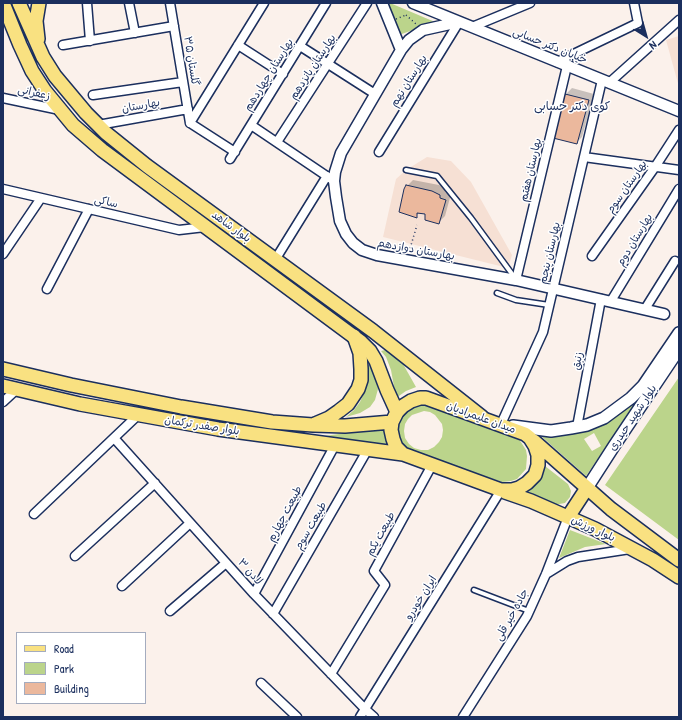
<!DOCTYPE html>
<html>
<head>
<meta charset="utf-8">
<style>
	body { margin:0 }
	#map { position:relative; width:682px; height:720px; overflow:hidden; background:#fbf1eb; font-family:"Patrick Hand",sans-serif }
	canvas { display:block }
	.frame { position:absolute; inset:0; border:4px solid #1b2f5e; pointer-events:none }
	.legend { position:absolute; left:16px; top:632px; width:130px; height:72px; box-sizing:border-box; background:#fff; border:1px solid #a4acbf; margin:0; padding:5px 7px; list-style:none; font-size:12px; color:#1b2f5e }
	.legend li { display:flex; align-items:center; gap:8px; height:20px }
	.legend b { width:20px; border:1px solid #a4acbf }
	.north { position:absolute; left:626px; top:16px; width:40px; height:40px; -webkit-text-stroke:3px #fff; paint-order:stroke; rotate:143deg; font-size:11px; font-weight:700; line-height:16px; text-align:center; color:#1b2f5e }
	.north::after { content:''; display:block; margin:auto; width:14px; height:18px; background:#1b2f5e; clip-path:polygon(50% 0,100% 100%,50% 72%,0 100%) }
</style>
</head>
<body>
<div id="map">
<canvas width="682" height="720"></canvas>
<div class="frame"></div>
<ul class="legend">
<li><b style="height:5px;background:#f9e181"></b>Road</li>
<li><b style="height:11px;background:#bbd48b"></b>Park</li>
<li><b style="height:11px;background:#ebb89d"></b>Building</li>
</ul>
<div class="north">N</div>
</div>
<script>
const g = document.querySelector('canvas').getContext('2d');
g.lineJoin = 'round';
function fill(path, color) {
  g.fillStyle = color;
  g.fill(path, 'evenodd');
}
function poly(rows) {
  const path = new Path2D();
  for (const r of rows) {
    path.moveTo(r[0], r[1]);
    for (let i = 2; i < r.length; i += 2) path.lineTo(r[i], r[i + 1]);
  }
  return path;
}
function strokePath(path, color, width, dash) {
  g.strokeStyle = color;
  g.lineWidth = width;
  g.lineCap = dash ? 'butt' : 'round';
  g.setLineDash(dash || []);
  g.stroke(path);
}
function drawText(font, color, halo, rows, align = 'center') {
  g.font = font + ' "Patrick Hand","Playpen Sans Arabic",sans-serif';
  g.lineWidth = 3;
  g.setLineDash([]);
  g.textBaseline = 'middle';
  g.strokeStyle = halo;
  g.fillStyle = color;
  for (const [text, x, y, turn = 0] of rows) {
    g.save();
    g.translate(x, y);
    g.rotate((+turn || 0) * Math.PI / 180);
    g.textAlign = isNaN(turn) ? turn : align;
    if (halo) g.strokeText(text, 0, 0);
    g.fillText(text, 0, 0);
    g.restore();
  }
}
fill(poly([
	[679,36,679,87,666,40],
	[427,157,451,161,471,182,512,255,508,268,383,237,396,179,406,170]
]), '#f6e0d4');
fill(poly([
	[387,3,390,3,435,22,399,35],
	[385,350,395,356,403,364,416,387,406,391,396,398,391,370,386,357,381,351],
	[366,361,373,371,377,380,378,389,375,400,370,407,360,413,346,417,354,410,360,402,364,393,365,385],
	[679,377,679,540,605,485],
	[646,389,586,476,541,436,564,433,597,426,613,418,624,411],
	[594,433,601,446,592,451,584,439],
	[417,405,435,407,515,437,519,439,526,450,527,456,526,469,517,479,511,481,502,482,413,453,402,445,397,433,401,417,404,413],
	[424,411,430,412,435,415,442,424,443,430,442,437,439,442,434,447,428,450,421,450,414,448,409,444,405,438,404,431,405,424,408,419,412,415],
	[383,428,389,446,324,436],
	[545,466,568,484,571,491,570,497,565,503,554,505,527,493,542,476],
	[570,530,606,544,585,547,559,558]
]), '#bbd48b');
fill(poly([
	[572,88,594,94,582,137,576,143,554,137,566,94],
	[413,180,439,185,446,189,445,192,451,194,445,216,439,222,426,213,420,212,416,216,407,186]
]), '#0003');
const building = poly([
	[565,94,589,100,577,144,553,138,565,94],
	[406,185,432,191,440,195,440,198,446,200,439,224,425,220,425,214,417,213,417,218,399,212,404,189,406,185]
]);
fill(building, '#ebb89d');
strokePath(building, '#1b2f5e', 1);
const service = poly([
	[406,170,437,176,471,218,515,278],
	[497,293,516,300,549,305],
	[474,590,529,611]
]);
const minor = poly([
	[87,3,90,41],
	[129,3,135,33],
	[170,3,190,123],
	[472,27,530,3],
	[63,45,174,26],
	[238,45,283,74],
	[300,46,375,94],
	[557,62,638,23,634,3],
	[609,83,679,20],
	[93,95,183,82],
	[3,98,60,110],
	[190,123,264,3],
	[190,123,235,152],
	[98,125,188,109],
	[251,125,334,181],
	[277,142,367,3],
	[379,152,459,22],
	[584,157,679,170],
	[230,159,326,3],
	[3,189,179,230,205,227],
	[3,254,41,198],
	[592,256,655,167,679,130],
	[275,260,327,176],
	[516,280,567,66],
	[47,289,89,209],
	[611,301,679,189],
	[645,309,675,261],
	[3,402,17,389],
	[501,424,543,332,602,80],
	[577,427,601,299],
	[114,438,254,594,365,709,374,717],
	[34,514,138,415],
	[75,556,155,483],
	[546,574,567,561,578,557,630,549],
	[122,586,190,523],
	[254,594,335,445],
	[170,611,226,563],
	[273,614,368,449],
	[331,674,385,585,374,571,432,465],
	[261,683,297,717],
	[360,717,501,490],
	[463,717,527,616,546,574,568,517]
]);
const tertiary = poly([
	[382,3,401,50,409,40,423,30,459,22],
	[413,3,679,111],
	[401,50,341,153,335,172,334,181,336,197,340,221,346,234,353,243,362,250,377,255,516,280,664,314]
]);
const secondary = poly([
	[513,426,551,431,571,428,587,425,604,418,631,398,643,386,679,333],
	[587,488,614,446,679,349]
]);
const primary = poly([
	[3,3,20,45,32,71,45,91,73,125,102,150,361,342,370,351,376,361,387,390,397,412],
	[19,3,43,57,55,76,86,113,106,133,147,166,373,331,482,417],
	[38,39,36,21,39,3]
]);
const trunk = poly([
	[3,369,71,385,181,407,272,422,313,425,345,426,392,422],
	[3,386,80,404,218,429,403,454],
	[420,398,426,398,525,434,530,438,535,446,538,455,538,465,535,475,527,483,519,488,512,490,501,490,403,454,396,447,393,439,391,430,392,422,397,412,403,406,411,401,420,398],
	[315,424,329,418,339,411,348,404,358,389,361,380,361,369,360,353,354,336],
	[534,441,611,509,679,560],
	[505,492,531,501,595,529,653,560,679,577],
	[568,517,587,488]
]);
strokePath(service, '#1b2f5e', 7);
strokePath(minor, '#1b2f5e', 11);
strokePath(tertiary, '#1b2f5e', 13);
strokePath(secondary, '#1b2f5e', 14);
strokePath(primary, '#1b2f5e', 16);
strokePath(trunk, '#1b2f5e', 16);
strokePath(poly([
	[406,15,416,24],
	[396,19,406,15],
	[409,252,417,225]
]), '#1b2f5e', 1.5, [1, 3]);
strokePath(service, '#fff', 4);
strokePath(minor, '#fff', 8);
strokePath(tertiary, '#fff', 10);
strokePath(secondary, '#fff', 11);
strokePath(primary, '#f9e181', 13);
strokePath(trunk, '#f9e181', 13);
drawText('11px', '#1b2f5e', '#fff', [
	["خیابان دکتر حسابی",550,46,22],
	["گلستان ۳۵",191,61,81],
	["بهارستان پانزدهم",313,67,-57],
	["بهارستان چهاردهم",269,75,-58],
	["بهارستان نهم",409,81,-58],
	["زعفرانی",34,93,13],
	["بهارستان",141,106,-10],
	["بهارستان هفتم",531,170,-77],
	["بهارستان سوم",627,187,-55],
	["ساکی",106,202,13],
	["بلوار شاهد",231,227,36],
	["بهارستان دوم",635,240,-59],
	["بهارستان دوازدهم",416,250,10],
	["بهارستان پنجم",550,253,-77],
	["زنبق",578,361,-79],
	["میدان علیمرادیان",481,418,20],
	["بلوار شهید حیدری",633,418,-56],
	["بلوار صفدر ترکمان",202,426,9],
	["طبیعت چهارم",285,514,-62],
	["طبیعت سوم",311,526,-60],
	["بلوار ورزش",593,529,25],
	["طبیعت یکم",381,534,-61],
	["لادن ۳",250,572,48],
	["ایران خودرو",421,598,-58],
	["جاده خیر قلی",512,615,-61]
]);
drawText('12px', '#1b2f5e', '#fff', [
	["کوی دکتر حسابی",572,107]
]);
</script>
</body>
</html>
